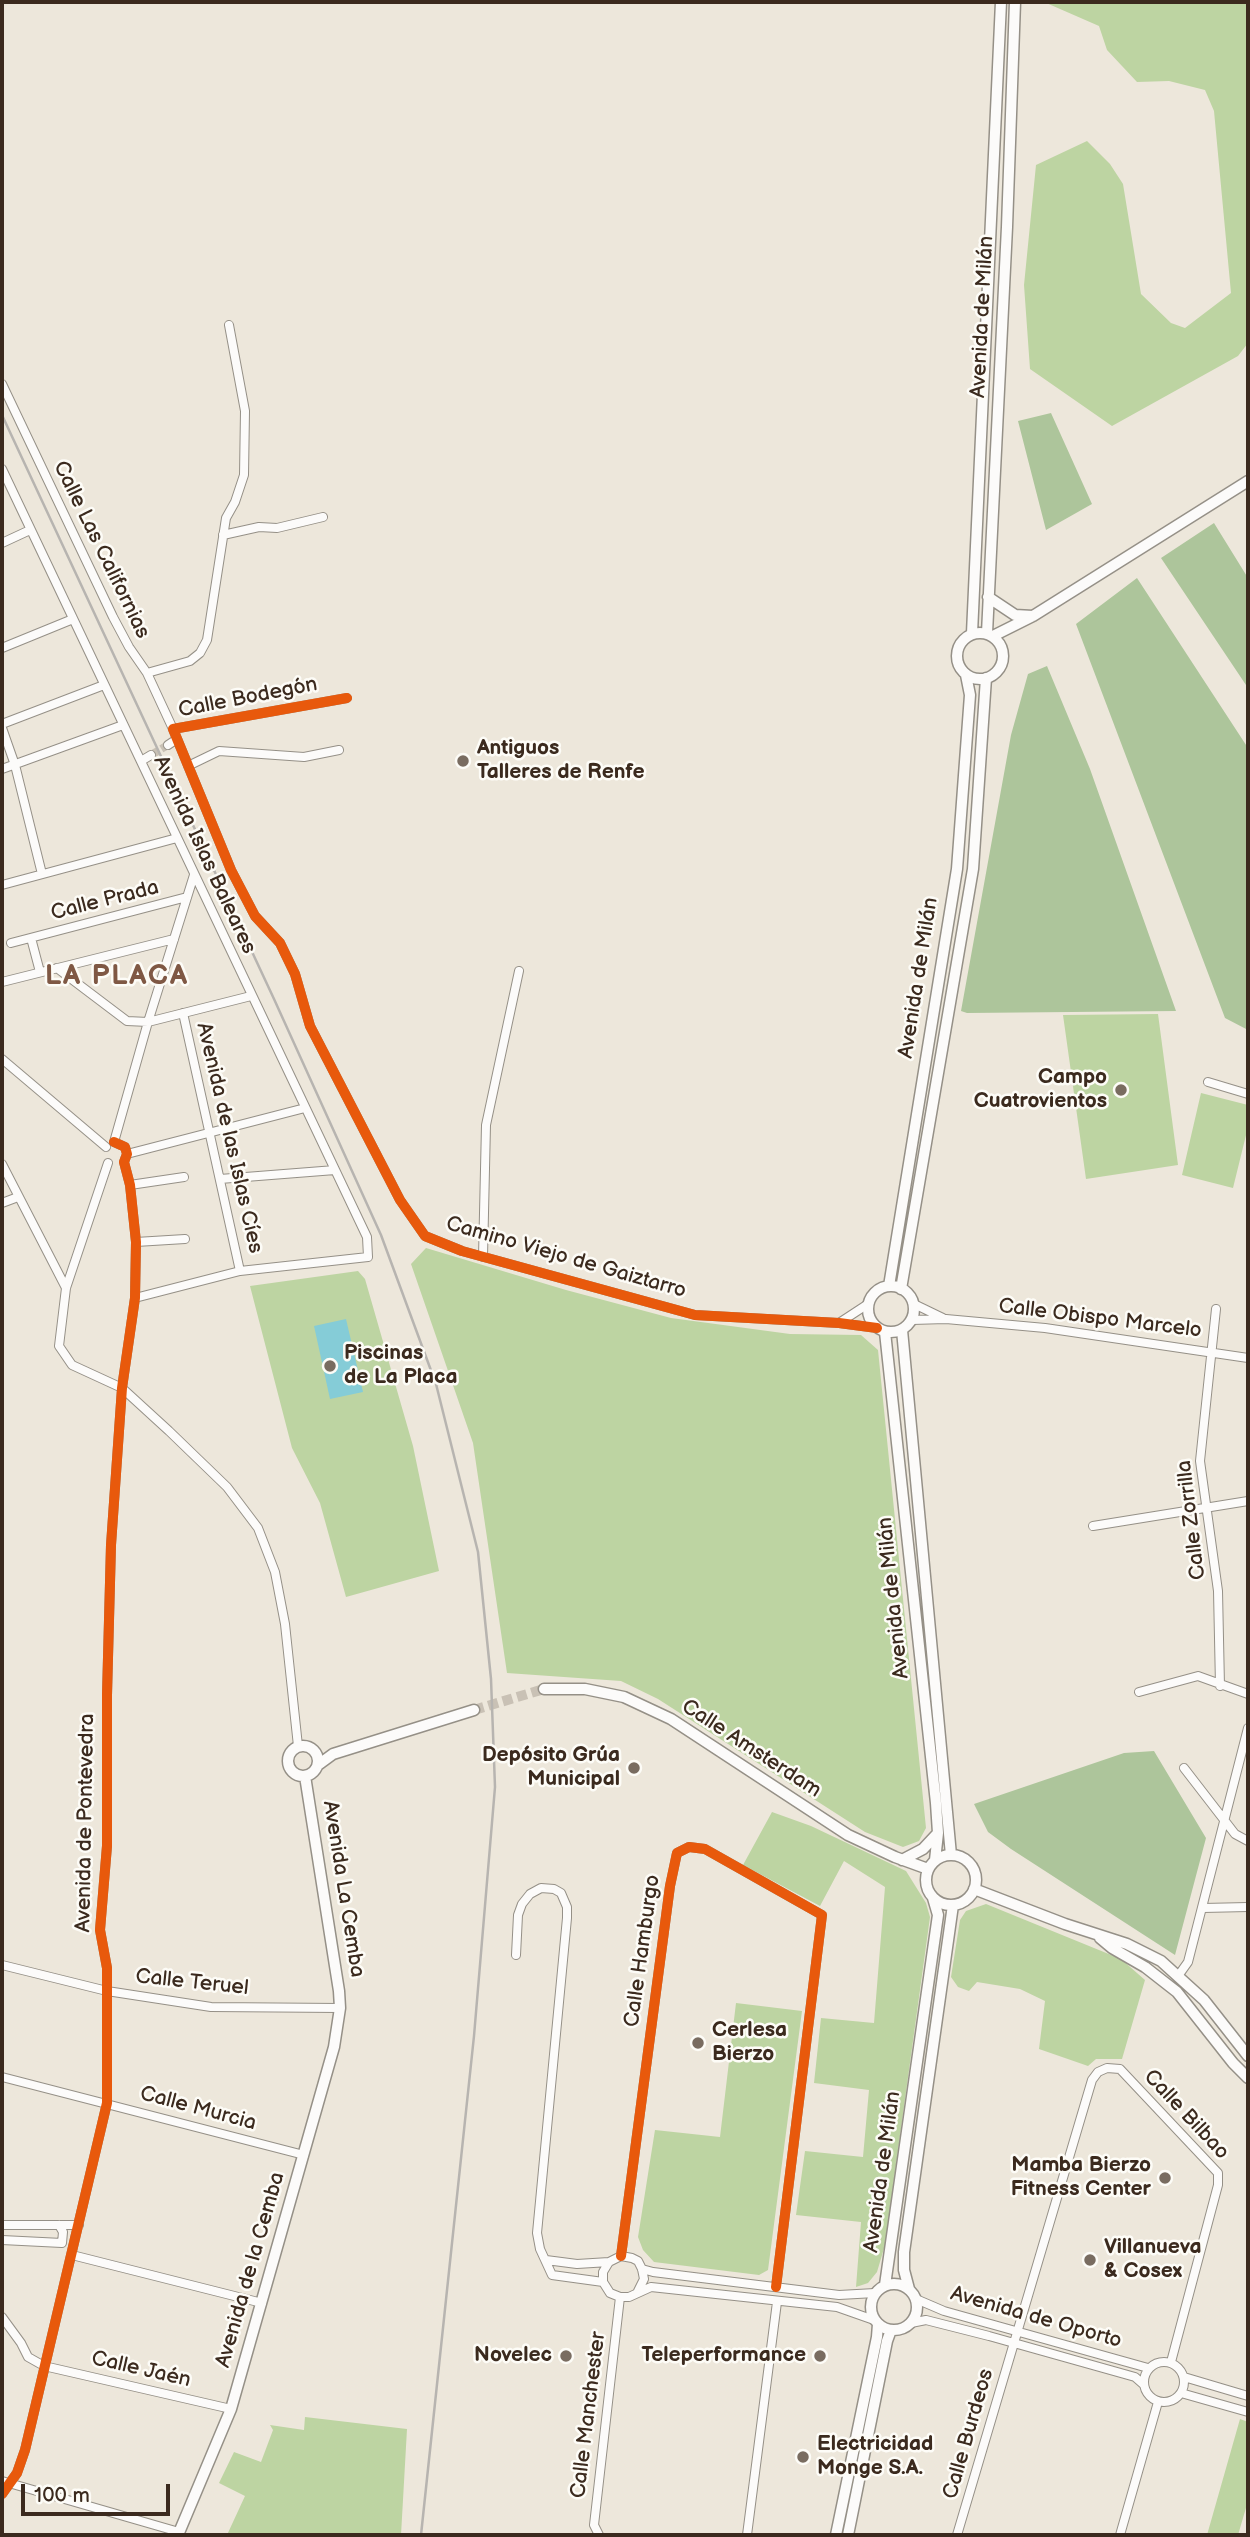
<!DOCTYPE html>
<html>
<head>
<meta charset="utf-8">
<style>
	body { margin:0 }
	#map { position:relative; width:1250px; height:2537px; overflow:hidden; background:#ede7db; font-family:"Balsamiq Sans",sans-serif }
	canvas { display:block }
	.frame { position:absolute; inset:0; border:4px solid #3b2a1e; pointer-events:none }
	.scale { position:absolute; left:21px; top:2484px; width:149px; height:32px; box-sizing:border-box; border:4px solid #3b2a1e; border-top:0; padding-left:9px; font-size:21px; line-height:24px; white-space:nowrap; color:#3b2a1e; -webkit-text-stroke:5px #fdfcf7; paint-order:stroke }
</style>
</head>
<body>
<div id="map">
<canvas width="1250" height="2537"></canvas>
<div class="frame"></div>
<div class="scale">100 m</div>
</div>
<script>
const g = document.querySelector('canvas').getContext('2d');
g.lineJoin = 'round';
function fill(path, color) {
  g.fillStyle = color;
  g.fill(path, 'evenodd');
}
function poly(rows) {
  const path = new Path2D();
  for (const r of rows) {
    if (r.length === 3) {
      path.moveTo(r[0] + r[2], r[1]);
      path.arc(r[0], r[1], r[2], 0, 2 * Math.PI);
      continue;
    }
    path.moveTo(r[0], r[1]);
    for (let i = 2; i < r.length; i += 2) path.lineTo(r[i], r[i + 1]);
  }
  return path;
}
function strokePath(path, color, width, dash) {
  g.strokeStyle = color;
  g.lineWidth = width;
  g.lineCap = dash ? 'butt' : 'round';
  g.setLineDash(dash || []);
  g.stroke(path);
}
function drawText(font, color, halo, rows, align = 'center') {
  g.font = font + ' "Balsamiq Sans",sans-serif';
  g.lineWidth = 5;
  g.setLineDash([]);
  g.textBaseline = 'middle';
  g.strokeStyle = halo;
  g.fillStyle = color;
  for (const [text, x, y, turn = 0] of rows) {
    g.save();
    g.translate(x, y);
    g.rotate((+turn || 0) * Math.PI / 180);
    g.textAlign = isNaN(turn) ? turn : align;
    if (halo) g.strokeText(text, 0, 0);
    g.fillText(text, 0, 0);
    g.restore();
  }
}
fill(poly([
	[1044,2,1248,2,1248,343,1238,356,1112,426,1030,369,1024,285,1036,165,1087,141,1110,164,1123,184,1141,294,1171,323,1185,328,1231,293,1214,111,1205,90,1169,81,1137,82,1107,50,1099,26],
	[1158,1014,1178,1165,1086,1179,1063,1015],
	[1201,1093,1248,1105,1248,1127,1233,1188,1182,1175],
	[426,1248,566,1290,671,1318,790,1334,861,1335,878,1350,926,1828,919,1841,903,1847,865,1832,658,1699,621,1681,507,1673,473,1443,411,1264],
	[358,1271,365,1279,413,1446,439,1571,346,1597,320,1503,292,1448,250,1286],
	[772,1812,811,1826,906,1871,926,1903,930,1917,885,2245,877,2272,868,2283,856,2287,861,2222,796,2215,805,2151,863,2157,869,2090,814,2083,821,2018,874,2023,885,1887,844,1861,820,1906,743,1865],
	[986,1904,1121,1959,1145,1980,1122,2059,1096,2059,1088,2066,1039,2049,1045,2001,1020,1989,977,1982,969,1991,958,1987,951,1977,960,1920,966,1911],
	[736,2003,802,2011,768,2270,759,2275,654,2262,643,2250,638,2237,655,2130,720,2137],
	[305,2417,407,2429,401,2535,227,2535,245,2496,219,2483,234,2452,261,2462,273,2430,270,2425,304,2430],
	[1240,2419,1248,2422,1248,2501,1238,2535,1207,2535]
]), '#bdd4a2');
fill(poly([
	[1051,413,1092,504,1046,530,1018,421],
	[1214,523,1248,578,1248,688,1161,558],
	[1137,578,1248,748,1248,1030,1225,1018,1076,624],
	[1047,666,1090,769,1176,1011,967,1013,961,1011,1011,735,1028,674],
	[1154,1751,1206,1838,1175,1955,1011,1849,988,1832,974,1804,1124,1753]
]), '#adc59b');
fill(poly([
	[346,1319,363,1392,330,1399,314,1326]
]), '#85ccd7');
strokePath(poly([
	[151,755,168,745]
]), '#c9c1b5', 8, [8, 4]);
strokePath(poly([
	[474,1710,544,1689]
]), '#c9c1b5', 10, [10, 5]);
const street = poly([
	[2,384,113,617,129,647,147,673,173,729],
	[2,469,367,1237,368,1257,240,1271,135,1298],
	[223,535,259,527,277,528,323,517],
	[2,543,30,530],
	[2,648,73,619],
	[147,673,190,661,200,653,207,640,226,518,235,502,244,475,245,411,229,325],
	[347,698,173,729,231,870,255,916,280,943,295,974,310,1026,400,1200,425,1236,462,1251,695,1315,839,1323,877,1328],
	[2,724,104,685],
	[2,728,15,765,42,874],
	[168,745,177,739],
	[141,761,151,755],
	[188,766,219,751,304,757,339,750],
	[2,769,123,725],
	[2,885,177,838],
	[31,938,40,972],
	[11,943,187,897],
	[57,968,127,1021,148,1022,251,996],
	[2,982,174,939],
	[183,1013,240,1271],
	[2,1059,106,1147],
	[1208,1082,1248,1094],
	[114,1142,148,1022,194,875],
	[127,1154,305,1108],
	[108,1163,66,1288,59,1346,72,1365,122,1388,169,1431,227,1487,258,1528,275,1572,285,1624,298,1746],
	[2,1164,66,1288],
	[220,1179,335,1170],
	[130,1185,184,1177],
	[2,1203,18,1197],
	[136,1242,185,1239],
	[483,1257,486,1125,519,971],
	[914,1304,943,1318],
	[1216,1309,1200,1461,1218,1591,1220,1686],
	[912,1320,946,1319,1045,1328,1248,1358],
	[839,1323,868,1304],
	[1093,1526,1248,1501],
	[1139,1692,1198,1676,1248,1694],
	[1184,1768,1235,1834,1248,1841],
	[1203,1908,1248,1907],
	[516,1955,518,1915,522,1904,530,1894,541,1888,554,1889,561,1893,567,1907,567,1918,537,2233,540,2249,552,2275,603,2282],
	[2,1965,107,1991,211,2007,340,2008],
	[1178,1976,1188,1962,1248,1728],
	[2,2077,304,2155],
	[2,2225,79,2225],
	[2,2240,62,2243,63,2232,59,2225],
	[72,2255,262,2303],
	[621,2256,670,1886,677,1853,689,1847,705,1849,822,1915,776,2287],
	[546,2260,577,2264,609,2262],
	[642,2269,653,2272,839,2295,875,2293],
	[638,2291,644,2279,642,2269,638,2261,632,2258,621,2256,609,2262,603,2272,603,2282,610,2293,620,2297,629,2297,651,2287,837,2307,874,2320],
	[916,2299,944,2311,1148,2368],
	[2,2317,21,2343,28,2357,44,2366,231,2409],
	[911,2323,926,2320,989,2336,1135,2377,1143,2384],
	[1164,2382,20],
	[1184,2377,1248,2396],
	[1181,2393,1248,2412],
	[2,2481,179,2532],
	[2,2494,17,2473,25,2450,107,2103,107,1968,100,1930,107,1846,107,1695,111,1545,122,1388,135,1298,136,1242,130,1185,124,1162,127,1154,125,1147,114,1142],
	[599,2535,594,2525,620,2297],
	[747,2535,777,2302],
	[957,2535,1092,2080,1098,2072,1107,2068,1120,2069,1218,2173,1218,2185,1171,2362],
	[1120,2535,1158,2402]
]);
const secondary = poly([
	[988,597,1015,615,1033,616],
	[980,656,23],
	[972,633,1001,2],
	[987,633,1007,227,1015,2],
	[993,636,1033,616,1248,481],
	[889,1286,957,869,970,695,966,675],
	[891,1309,23],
	[901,1289,973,869,986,678],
	[902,1330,951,1855],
	[885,1332,936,1803,938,1833,935,1860],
	[544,1689,585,1689,624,1697,671,1719,848,1835,895,1857,928,1869],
	[303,1761,15],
	[318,1765,333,1754,474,1710],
	[951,1880,25],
	[902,1860,923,1849,938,1833],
	[974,1889,1065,1924,1127,1944,1161,1961,1204,2000,1248,2056],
	[1100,1938,1112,1948,1145,1967,1177,1992,1233,2063,1248,2078],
	[894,2307,23],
	[885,2285,938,1915,933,1898],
	[909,2289,904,2270,904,2252,953,1905],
	[178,2535,231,2409,334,2047,340,2008,339,1991,305,1776],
	[836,2535,877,2337,878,2324],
	[848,2535,887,2341,891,2330]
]);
strokePath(street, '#959087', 10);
strokePath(secondary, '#959087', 13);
strokePath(street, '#fcfbfa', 8);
strokePath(secondary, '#fcfbfa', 10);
strokePath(poly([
	[2,415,274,999,381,1235,436,1384,478,1552,491,1679,495,1787,474,2036,421,2535]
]), '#b7b4b0', 2.5);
strokePath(poly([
	[347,698,173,729,231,870,255,916,280,943,295,974,310,1026,400,1200,425,1236,462,1251,695,1315,839,1323,877,1328],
	[621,2256,670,1886,677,1853,689,1847,705,1849,822,1915,776,2287],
	[2,2494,17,2473,25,2450,107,2103,107,1968,100,1930,107,1846,107,1695,111,1545,122,1388,135,1298,136,1242,130,1185,124,1162,127,1154,125,1147,114,1142]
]), '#e8590c', 10);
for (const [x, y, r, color] of [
	[463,761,7,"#796c60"],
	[1121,1090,7,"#796c60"],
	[330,1366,7,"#796c60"],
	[634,1768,7,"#796c60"],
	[698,2043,7,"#796c60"],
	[1165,2178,7,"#796c60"],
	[1090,2260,7,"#796c60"],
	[566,2356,7,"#796c60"],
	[820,2356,7,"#796c60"],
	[803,2457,7,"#796c60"]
]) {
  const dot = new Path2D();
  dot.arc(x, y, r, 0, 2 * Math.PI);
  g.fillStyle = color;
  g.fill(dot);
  strokePath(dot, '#fdfcf7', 2.5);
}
drawText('21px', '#3b2a1e', '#fdfcf7', [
	["Avenida de Milán",983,317,-87],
	["Calle Las Californias",101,550,64],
	["Calle Bodegón",248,698,-11],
	["Avenida Islas Baleares",204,855,65],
	["Calle Prada",105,901,-14],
	["Avenida de Milán",919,978,-81],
	["Avenida de las Islas Cíes",229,1138,77],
	["Camino Viejo de Gaiztarro",566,1258,16],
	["Calle Obispo Marcelo",1100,1319,7],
	["Calle Zorrilla",1192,1520,-97],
	["Avenida de Milán",894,1598,-96],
	["Calle Amsterdam",751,1749,33],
	["Avenida de Pontevedra",86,1823,-89],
	["Avenida La Cemba",343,1889,81],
	["Calle Hamburgo",643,1951,-82],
	["Calle Teruel",192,1983,6],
	["Calle Murcia",198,2109,15],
	["Calle Bilbao",1186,2115,47],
	["Avenida de Milán",883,2172,-82],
	["Avenida de la Cemba",251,2270,-74],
	["Avenida de Oporto",1036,2318,16],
	["Calle Jaén",141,2370,13],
	["Calle Manchester",589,2415,-83],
	["Calle Burdeos",969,2434,-74]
]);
drawText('bold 21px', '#3b2a1e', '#fdfcf7', [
	["Antiguos",477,749],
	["Talleres de Renfe",477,773],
	["Campo",1107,1078,"right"],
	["Cuatrovientos",1107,1102,"right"],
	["Piscinas",344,1354],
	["de La Placa",344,1378],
	["Depósito Grúa",620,1756,"right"],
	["Municipal",620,1780,"right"],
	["Cerlesa",712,2031],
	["Bierzo",712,2055],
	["Mamba Bierzo",1151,2166,"right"],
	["Fitness Center",1151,2190,"right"],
	["Villanueva",1104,2248],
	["& Cosex",1104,2272],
	["Novelec",552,2356,"right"],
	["Teleperformance",806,2356,"right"],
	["Electricidad",817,2445],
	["Monge S.A.",817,2469]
], 'left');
g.letterSpacing = '2px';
drawText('bold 28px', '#7f5844', '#fdfcf7', [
	["LA PLACA",117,977]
]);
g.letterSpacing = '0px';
</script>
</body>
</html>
